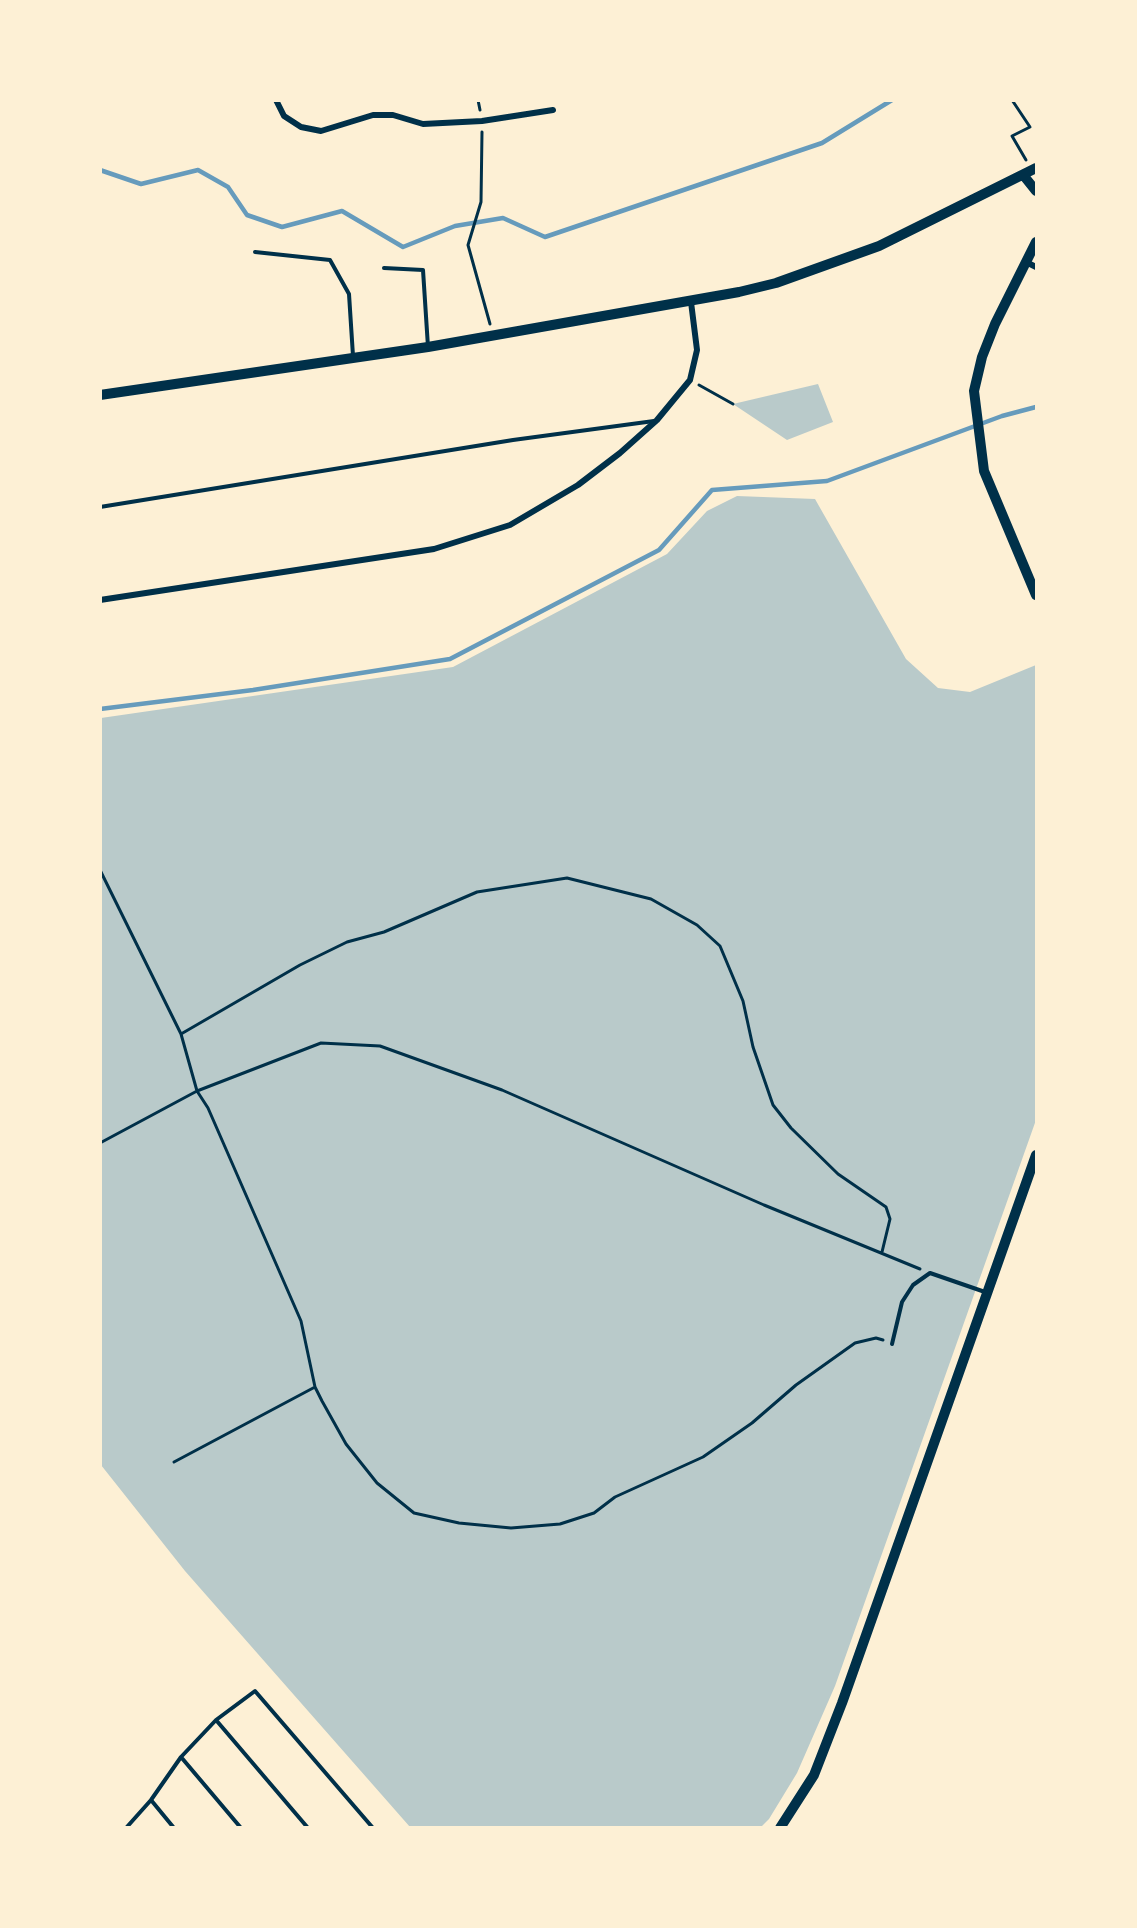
<!DOCTYPE html>
<html>
<head>
<meta charset="utf-8">
<style>
	body { margin:0 }
	#map { position:relative; width:1137px; height:1928px; overflow:hidden; background:#fdf0d5; font-family:"PT Sans",sans-serif }
	canvas { display:block }
	.frame { position:absolute; inset:0; border:102px solid #fdf0d5; pointer-events:none }
</style>
</head>
<body>
<div id="map">
<canvas width="1137" height="1928"></canvas>
<div class="frame"></div>
</div>
<script>
const g = document.querySelector('canvas').getContext('2d');
g.lineJoin = 'round';
function fill(path, color) {
  g.fillStyle = color;
  g.fill(path, 'evenodd');
}
function poly(rows) {
  const path = new Path2D();
  for (const r of rows) {
    path.moveTo(r[0], r[1]);
    for (let i = 2; i < r.length; i += 2) path.lineTo(r[i], r[i + 1]);
  }
  return path;
}
function strokePath(path, color, width, dash) {
  g.strokeStyle = color;
  g.lineWidth = width;
  g.lineCap = dash ? 'butt' : 'round';
  g.setLineDash(dash || []);
  g.stroke(path);
}
fill(poly([
	[818,384,833,422,787,440,733,404],
	[737,496,815,499,906,659,938,688,970,692,1036,665,1036,1120,835,1686,797,1773,769,1819,761,1827,410,1827,185,1571,101,1465,101,718,453,667,667,554,707,511]
]), '#b9caca');
strokePath(poly([
	[100,170,141,184,198,170,228,187,247,215,282,227,342,211,403,247,455,226,503,218,545,237,822,143,892,100],
	[100,709,253,690,450,659,659,550,712,490,827,481,1002,416,1036,407]
]), '#669bbc', 4.5);
strokePath(poly([
	[478,100,480,110],
	[1012,100,1030,127,1012,136,1026,160],
	[482,132,481,202,468,245,490,324],
	[699,385,733,404],
	[100,870,181,1034,197,1091,321,1043,380,1046,502,1090,764,1205,920,1269],
	[181,1034,300,965,347,942,384,932,477,892,567,878,651,899,697,925,720,946,743,1001,753,1047,773,1105,791,1128,838,1174,886,1207,890,1219,882,1252],
	[100,1143,197,1091,208,1108,301,1321,315,1387,322,1401,346,1444,377,1483,414,1513,459,1523,511,1528,560,1524,594,1513,615,1497,703,1457,752,1423,796,1385,855,1343,876,1338,883,1340],
	[174,1462,315,1387]
]), '#003049', 3);
strokePath(poly([
	[255,252,330,260,349,294,353,356],
	[384,268,423,270,428,347],
	[100,507,513,440,654,421],
	[892,1344,902,1302,913,1285,930,1273,985,1292],
	[216,1720,308,1828],
	[181,1757,241,1828],
	[151,1800,174,1828],
	[126,1828,151,1800,181,1757,216,1720,255,1691,373,1828]
]), '#003049', 4);
strokePath(poly([
	[276,100,284,116,301,127,321,131,373,115,393,115,423,124,482,121,553,110],
	[1026,262,1036,267],
	[100,600,434,549,510,525,578,485,620,453,657,420,690,380,697,350,691,302]
]), '#003049', 6);
strokePath(poly([
	[1024,176,1036,191],
	[1036,242,995,324,982,357,974,391,984,471,1036,595],
	[100,395,428,347,739,292,776,283,879,246,1036,168],
	[780,1828,814,1775,842,1703,1036,1155]
]), '#003049', 10);
</script>
</body>
</html>
